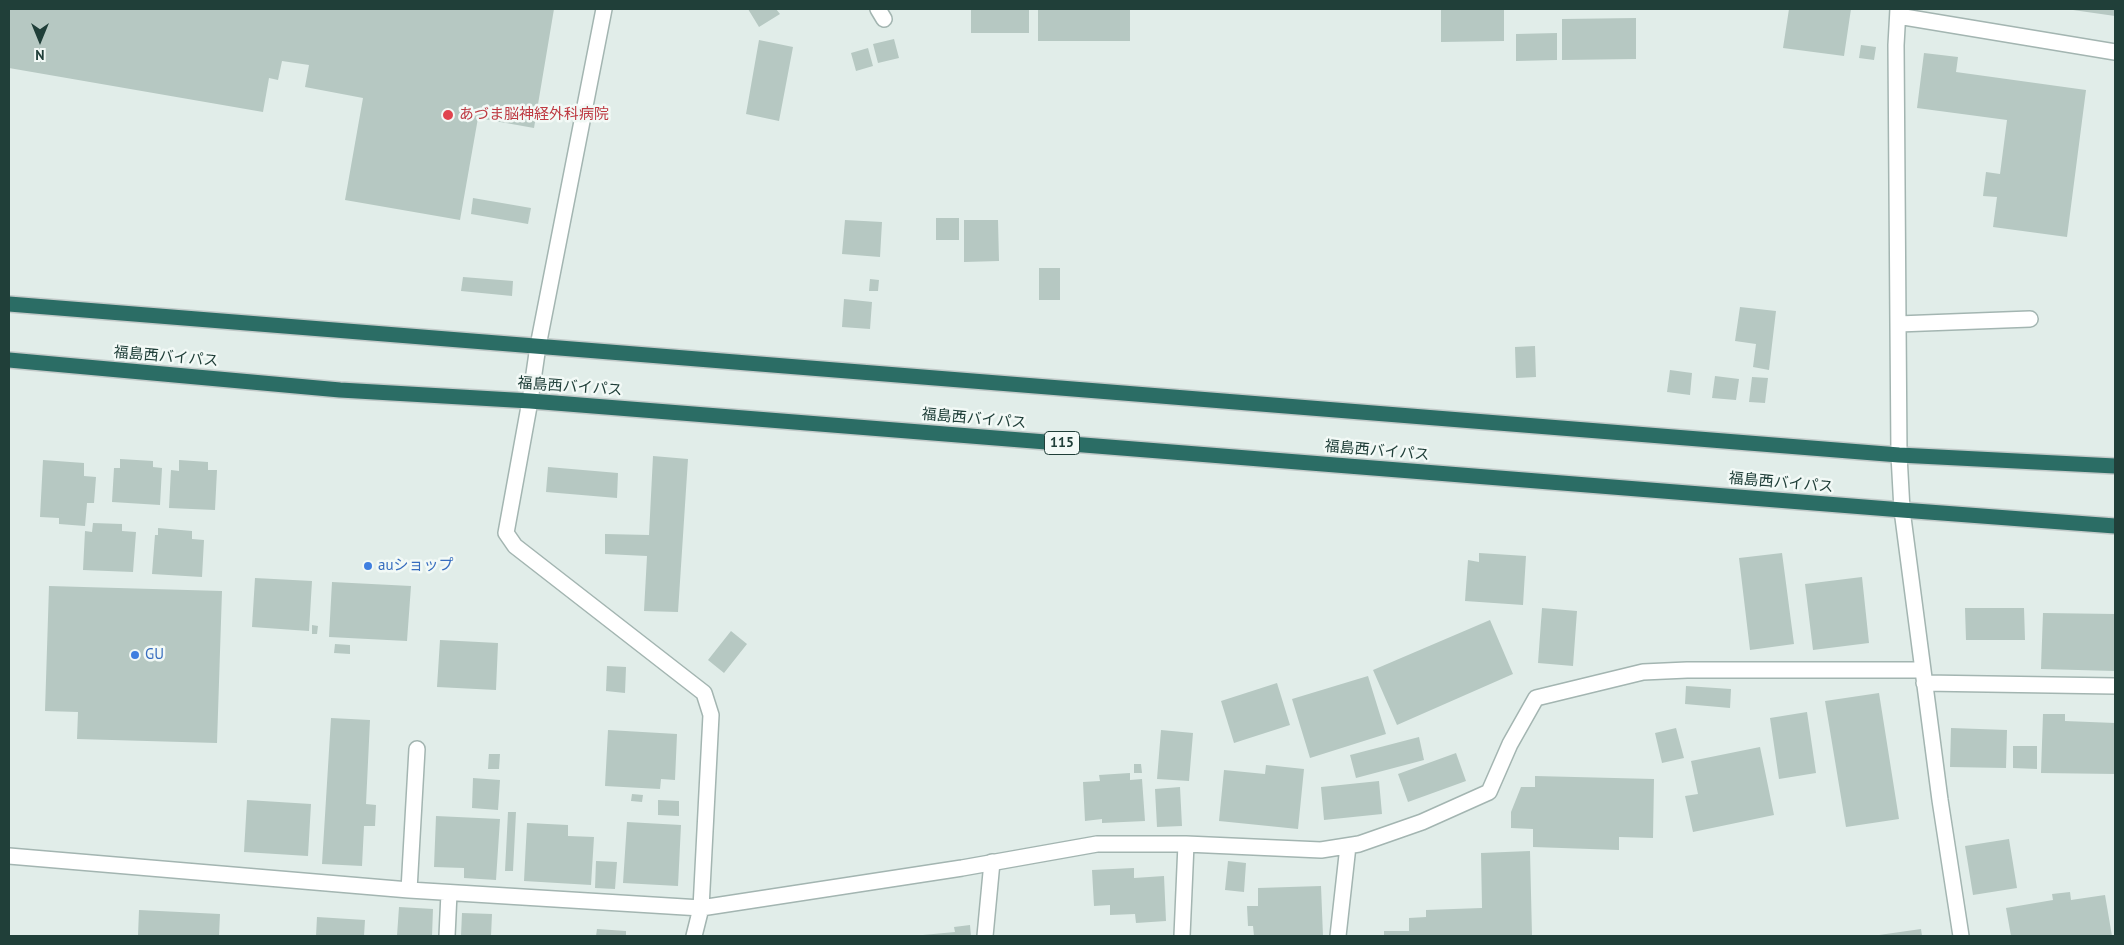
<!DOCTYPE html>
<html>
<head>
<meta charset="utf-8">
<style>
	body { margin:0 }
	#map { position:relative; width:2124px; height:945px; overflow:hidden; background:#e1ede9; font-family:"PT Sans",sans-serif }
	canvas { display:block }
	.frame { position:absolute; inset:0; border:10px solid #203f39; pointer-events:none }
	.north { position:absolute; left:15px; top:15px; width:50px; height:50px; -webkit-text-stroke:4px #f2f9f6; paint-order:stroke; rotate:180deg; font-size:14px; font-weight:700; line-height:20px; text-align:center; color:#203f39 }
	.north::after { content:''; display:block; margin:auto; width:18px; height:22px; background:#203f39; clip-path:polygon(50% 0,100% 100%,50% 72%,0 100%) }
</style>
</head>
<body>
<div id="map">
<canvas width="2124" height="945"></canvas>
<div class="frame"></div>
<div class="north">N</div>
</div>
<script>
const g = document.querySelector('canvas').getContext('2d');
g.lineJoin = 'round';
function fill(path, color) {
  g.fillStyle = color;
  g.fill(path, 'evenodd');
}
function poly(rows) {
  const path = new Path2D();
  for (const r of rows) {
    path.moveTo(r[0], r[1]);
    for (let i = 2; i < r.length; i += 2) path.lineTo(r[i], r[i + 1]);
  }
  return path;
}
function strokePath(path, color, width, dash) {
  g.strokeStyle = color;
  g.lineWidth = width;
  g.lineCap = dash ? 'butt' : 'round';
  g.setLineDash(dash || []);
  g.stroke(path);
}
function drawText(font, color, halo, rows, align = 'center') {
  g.font = font + ' "PT Sans","Noto Sans JP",sans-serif';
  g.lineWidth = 5;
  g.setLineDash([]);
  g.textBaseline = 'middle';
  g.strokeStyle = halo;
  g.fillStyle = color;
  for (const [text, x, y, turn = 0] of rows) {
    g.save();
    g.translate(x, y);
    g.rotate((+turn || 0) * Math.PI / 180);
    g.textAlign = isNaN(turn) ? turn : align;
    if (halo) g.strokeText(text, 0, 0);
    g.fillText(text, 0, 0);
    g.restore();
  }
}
fill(poly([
	[9,9,554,9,534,128,478,118,460,220,345,200,363,98,305,87,309,65,282,61,278,80,269,78,263,112,9,68],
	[748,9,776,9,780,14,759,27],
	[971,9,1029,9,1029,33,971,33],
	[1038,9,1130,9,1130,41,1038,41],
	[1441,9,1504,9,1504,41,1441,42],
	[1789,9,1851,9,1844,56,1783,48],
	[2073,9,2115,9,2115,16,2073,10],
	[1636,18,1636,59,1562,60,1562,19],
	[1557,33,1557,60,1516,61,1516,34],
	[894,39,899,58,878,63,873,44],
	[759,40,793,47,779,121,746,114],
	[1861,45,1876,47,1874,60,1859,58],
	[868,48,873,66,856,71,851,53],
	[1924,53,1958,57,1956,72,2086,90,2067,237,1993,227,1997,197,1983,196,1986,172,2000,174,2007,120,1917,108],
	[473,198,531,208,528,224,471,214],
	[936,218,959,218,959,240,936,240],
	[845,220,882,222,880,257,842,254],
	[964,220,998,220,999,261,964,262],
	[1039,268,1060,268,1060,300,1039,300],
	[463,277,513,281,512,296,461,291],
	[870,279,879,280,878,291,869,291],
	[844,299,872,302,870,329,842,327],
	[1740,307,1776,311,1769,370,1753,367,1756,344,1735,341],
	[1535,346,1536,377,1516,378,1515,347],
	[1670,370,1692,373,1690,395,1667,392],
	[1715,376,1739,379,1736,400,1712,398],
	[1752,377,1768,378,1765,403,1749,402],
	[653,456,688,459,678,612,644,611,647,556,605,554,605,534,649,535],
	[120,459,153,461,153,467,162,468,160,505,112,502,114,468,120,468],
	[43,460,84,463,84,476,96,477,94,503,87,503,85,526,59,524,59,518,40,517],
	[179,460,208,462,208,470,217,470,215,510,169,508,171,470,179,471],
	[548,467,618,473,617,498,546,492],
	[93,523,122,524,122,531,136,532,133,572,83,570,85,531,92,532],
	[158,528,192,531,192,539,204,540,202,577,152,574,155,535,158,535],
	[1479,553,1526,556,1523,605,1465,601,1468,560,1479,562],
	[1782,553,1794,644,1750,650,1739,558],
	[1862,577,1869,643,1813,650,1805,584],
	[255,578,312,581,309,631,252,627],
	[332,582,411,586,407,641,329,637],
	[49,586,222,591,217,743,77,739,78,712,45,711],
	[1542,608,1577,611,1573,666,1538,663],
	[1965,608,2024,608,2025,640,1966,640],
	[2043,613,2115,614,2115,671,2041,669],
	[1490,620,1513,674,1397,725,1373,670],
	[312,625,318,626,317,634,312,634],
	[731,631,747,644,724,673,708,660],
	[440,640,498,643,496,690,437,687],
	[335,644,350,645,350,654,334,653],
	[607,666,626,667,625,693,606,691],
	[1368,676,1386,734,1310,758,1292,699],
	[1277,683,1290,725,1234,743,1221,701],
	[1686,686,1731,689,1730,708,1685,704],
	[1879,693,1899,819,1846,827,1825,701],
	[1807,712,1816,773,1779,779,1770,718],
	[2043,714,2065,714,2065,721,2115,723,2115,774,2041,773],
	[331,718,370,720,366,804,376,805,375,826,364,826,362,866,322,864],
	[1676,728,1684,758,1662,763,1655,733],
	[1951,728,2007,730,2006,768,1950,767],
	[608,730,677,734,675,780,661,779,660,789,605,786],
	[1161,730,1193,733,1189,781,1157,779],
	[1419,737,1424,760,1356,778,1350,755],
	[2013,746,2037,746,2037,769,2013,768],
	[1760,747,1774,815,1693,832,1685,796,1698,794,1691,761],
	[1456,753,1466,781,1408,802,1398,774],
	[489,754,500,754,499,769,488,769],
	[1134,764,1141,764,1142,773,1134,773],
	[1266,765,1304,769,1298,829,1219,821,1224,770,1265,774],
	[1130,773,1130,780,1142,779,1145,821,1102,823,1102,819,1085,821,1083,782,1100,781,1099,775],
	[1535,776,1654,779,1653,838,1619,837,1619,850,1533,847,1533,829,1511,828,1511,812,1521,787,1535,787],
	[473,778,500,780,498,810,472,808],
	[1379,781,1382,814,1324,820,1321,787],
	[1180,787,1182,826,1157,827,1155,789],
	[632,794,643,795,642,802,631,801],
	[247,800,311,804,308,856,244,852],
	[658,800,679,801,679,816,658,815],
	[508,812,516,812,513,871,505,871],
	[436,816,500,819,496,880,464,878,464,868,434,867],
	[627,822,681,825,678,886,623,883],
	[527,823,568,825,568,836,594,837,591,885,524,881],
	[2009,839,2017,888,1973,895,1965,846],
	[1530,851,1532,936,1384,936,1384,931,1409,931,1409,918,1426,917,1426,910,1482,908,1481,853],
	[596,861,617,862,615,889,595,888],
	[1228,861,1246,863,1244,892,1225,890],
	[1134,868,1134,878,1164,876,1166,921,1136,923,1135,914,1110,915,1110,905,1094,906,1092,870],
	[1321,886,1323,936,1254,936,1253,926,1248,926,1247,906,1258,906,1258,888],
	[2070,892,2071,900,2105,895,2112,936,2011,936,2006,908,2053,900,2052,894],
	[399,907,433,909,432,936,397,936],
	[139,910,220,914,219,936,138,936],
	[462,913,492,914,491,936,461,936],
	[317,917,365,920,364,936,316,936],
	[970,925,971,936,912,936,955,932,954,927],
	[597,929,626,931,626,936,596,936],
	[1921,929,1922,936,1879,936,1879,935]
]), '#b6c8c2');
const lane = poly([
	[878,9,884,19],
	[985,936,992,862]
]);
const street = poly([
	[604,9,538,346,530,401,506,533,515,546,704,693,711,715,701,908,694,936],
	[1898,9,1896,45,1898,324,1899,455,1902,510,1940,800,1961,936],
	[1898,16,2115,52],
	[1898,324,2030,319],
	[1924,683,2115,686],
	[417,749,409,890,701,908,962,868,1097,844,1186,844,1321,850,1359,844,1422,822,1489,792,1510,744,1536,698,1643,672,1687,670,1923,670],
	[9,856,409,890],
	[447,936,449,893],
	[1182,936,1186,844],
	[1338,936,1348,846]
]);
const highway = poly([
	[9,304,1899,455,2115,466],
	[9,360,340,390,530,401,1902,510,2115,526]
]);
strokePath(lane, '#a3b5b1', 18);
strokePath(street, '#a3b5b1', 18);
strokePath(highway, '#c1c9c8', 18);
strokePath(lane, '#fff', 15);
strokePath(street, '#fff', 15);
strokePath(highway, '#2b6d65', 15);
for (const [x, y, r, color] of [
	[448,115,6,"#e0444e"],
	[368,566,5,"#3f7fe0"],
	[135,655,5,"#3f7fe0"]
]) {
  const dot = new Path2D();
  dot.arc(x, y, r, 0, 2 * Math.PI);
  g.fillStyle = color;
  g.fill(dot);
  strokePath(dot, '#f2f9f6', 2);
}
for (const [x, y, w] of [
	[1062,443,35]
]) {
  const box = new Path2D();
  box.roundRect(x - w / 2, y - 11.5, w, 23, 4);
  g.fillStyle = '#f2f9f6';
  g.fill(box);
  strokePath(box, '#203f39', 1);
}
drawText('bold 14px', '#203f39', null, [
	["115",1062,443]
]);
drawText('15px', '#be3a42', '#f2f9f6', [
	["あづま脳神経外科病院",459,115]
], 'left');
drawText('15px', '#203f39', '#f2f9f6', [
	["福島西バイパス",166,357,5],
	["福島西バイパス",570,387,4],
	["福島西バイパス",974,419,5],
	["福島西バイパス",1377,451,5],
	["福島西バイパス",1781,483,5]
]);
drawText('15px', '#366cbe', '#f2f9f6', [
	["auショップ",378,566],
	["GU",145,655]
], 'left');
</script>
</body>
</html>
